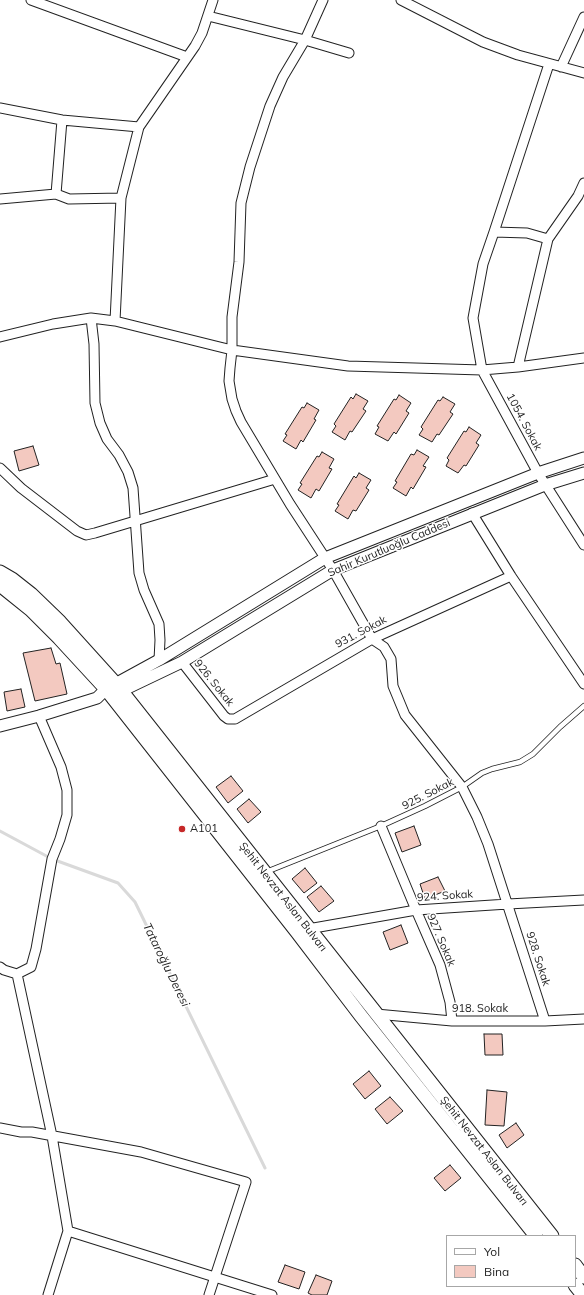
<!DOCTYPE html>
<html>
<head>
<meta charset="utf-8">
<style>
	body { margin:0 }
	#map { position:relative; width:584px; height:1295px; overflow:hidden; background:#fff; font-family:Mulish,sans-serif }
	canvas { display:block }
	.legend { position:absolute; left:446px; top:1235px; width:130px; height:52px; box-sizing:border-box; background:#fff; border:1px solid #a7a7a7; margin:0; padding:5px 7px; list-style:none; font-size:12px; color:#222 }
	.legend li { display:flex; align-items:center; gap:8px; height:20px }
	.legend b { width:20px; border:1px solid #a7a7a7 }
</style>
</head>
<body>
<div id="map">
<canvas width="584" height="1295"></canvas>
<ul class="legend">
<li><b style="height:5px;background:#fff"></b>Yol</li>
<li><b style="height:11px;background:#f3c9c0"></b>Bina</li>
</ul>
</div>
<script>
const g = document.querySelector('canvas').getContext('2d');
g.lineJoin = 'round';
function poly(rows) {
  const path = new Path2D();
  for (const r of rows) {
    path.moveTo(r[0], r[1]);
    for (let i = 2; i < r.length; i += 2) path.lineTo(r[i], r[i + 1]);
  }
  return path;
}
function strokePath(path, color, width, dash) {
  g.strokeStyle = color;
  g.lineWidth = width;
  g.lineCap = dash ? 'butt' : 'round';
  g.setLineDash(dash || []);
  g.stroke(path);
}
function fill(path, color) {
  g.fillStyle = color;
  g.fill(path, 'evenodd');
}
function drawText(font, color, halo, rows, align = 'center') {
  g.font = font + ' Mulish,sans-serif';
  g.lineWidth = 3;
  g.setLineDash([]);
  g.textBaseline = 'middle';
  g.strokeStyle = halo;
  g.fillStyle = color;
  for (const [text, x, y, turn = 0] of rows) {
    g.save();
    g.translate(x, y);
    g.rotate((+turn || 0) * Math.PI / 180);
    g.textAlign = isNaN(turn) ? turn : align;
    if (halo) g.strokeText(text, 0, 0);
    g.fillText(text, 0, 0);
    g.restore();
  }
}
strokePath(poly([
	[0,831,52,859,118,883,135,902,265,1168]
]), '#d9d9d9', 3);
const building = poly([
	[356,394,368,401,363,409,366,411,352,432,350,431,345,440,332,432,336,426,334,424,351,397,353,399,356,394],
	[399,395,411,403,406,411,409,413,396,434,394,432,388,441,375,434,379,427,377,426,394,399,396,400,399,395],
	[443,397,455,404,450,412,453,414,439,435,437,434,432,442,419,435,423,429,421,427,438,400,440,401,443,397],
	[307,403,319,410,314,419,316,420,303,442,301,440,296,449,283,441,287,435,285,434,302,407,304,408,307,403],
	[469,427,481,435,476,443,479,445,466,466,464,465,458,473,446,466,449,460,447,458,464,431,466,432,469,427],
	[33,446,39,465,19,471,14,451,33,446],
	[417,450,429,457,423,466,426,467,413,489,411,487,406,496,393,488,397,482,395,481,411,454,414,455,417,450],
	[322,452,334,459,329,468,332,469,319,491,316,489,311,498,298,490,302,484,300,483,317,456,319,457,322,452],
	[359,473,371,480,366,488,369,490,356,511,353,510,348,519,335,511,339,505,337,504,354,476,356,478,359,473],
	[51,648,56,664,60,663,67,694,35,701,23,653,51,648],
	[21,689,25,707,7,711,4,692,21,689],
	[231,776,243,791,228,803,216,787,231,776],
	[249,799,261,812,248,823,237,809,249,799],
	[414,826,421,845,402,852,395,833,414,826],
	[305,868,317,883,304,893,292,879,305,868],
	[438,877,445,891,425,899,420,884,438,877],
	[321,886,334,901,319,912,307,897,321,886],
	[401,925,408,943,390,950,383,932,401,925],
	[484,1034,502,1034,503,1055,485,1055,484,1034],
	[369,1071,381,1086,365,1099,353,1084,369,1071],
	[487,1090,507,1092,504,1126,485,1125,487,1090],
	[390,1097,403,1111,387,1124,375,1109,390,1097],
	[516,1123,524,1135,507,1148,499,1135,516,1123],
	[450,1165,461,1178,445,1191,434,1178,450,1165],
	[285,1265,305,1272,299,1289,278,1282,285,1265],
	[316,1275,332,1281,327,1295,312,1295,308,1293,316,1275]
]);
fill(building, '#f3c9c0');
strokePath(building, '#222', 1);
const service = poly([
	[266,872,381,826,425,806,462,787,482,773,492,769,520,762,533,754,560,727,584,706]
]);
const minor = poly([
	[31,0,187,57],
	[323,0,305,40,283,77,270,106,250,167,241,203,239,262,232,317,232,350,230,368,229,381,232,399,236,411,241,422,290,504,333,570,372,639,384,647,391,659,393,686,405,715,462,787,477,817,488,844,545,1021],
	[401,0,483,42,518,55,584,73],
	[208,16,305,40,349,53],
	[549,64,494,232,483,264,473,318,482,370,538,473,584,545],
	[561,67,584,17],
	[0,108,62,120,139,127,195,46,202,33,213,0],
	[56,194,69,199,121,198],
	[0,199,56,194,62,120],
	[494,232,527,233,548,239],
	[91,318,94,344,95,403,100,423,107,439,119,455,128,472,133,488,139,573,144,590,159,624,160,640,159,660],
	[115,321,121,198,139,127],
	[0,337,53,324,91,318,115,321,232,350,348,366,482,370,518,367,584,358],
	[518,367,548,239,578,196,584,183],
	[0,468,21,488,77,531,86,535,95,533,275,479],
	[472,513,511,576,584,684],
	[182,662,224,716,228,719,235,719,372,639,511,576],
	[381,826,416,910,440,965,450,1002,452,1021],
	[308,929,416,910,508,904,584,900],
	[0,967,4,970,17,974,31,967,36,949,52,859,60,839,67,815,67,790,61,767,39,716],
	[17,974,52,1136,68,1231,48,1295],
	[376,1014,452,1021,545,1021,584,1019],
	[0,1128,21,1132,32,1132,141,1152,246,1182,209,1295],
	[68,1231,272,1295]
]);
const tertiary = poly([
	[115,694,182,662,333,570,545,485,584,473],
	[0,726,39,716,97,698,106,689,159,660,325,558,538,473,584,458]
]);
const secondary = poly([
	[0,572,12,579,31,594,60,622,116,684,552,1236],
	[0,585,31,610,59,638,106,689,297,932,361,1016,536,1236],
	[575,1265,584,1277],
	[575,1285,583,1295]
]);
strokePath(service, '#222', 6);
strokePath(minor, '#222', 11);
strokePath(tertiary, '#222', 13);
strokePath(secondary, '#222', 15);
strokePath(service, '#fff', 4.5);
strokePath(minor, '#fff', 9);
strokePath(tertiary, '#fff', 11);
strokePath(secondary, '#fff', 13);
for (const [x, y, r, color] of [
	[182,829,4,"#c62828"]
]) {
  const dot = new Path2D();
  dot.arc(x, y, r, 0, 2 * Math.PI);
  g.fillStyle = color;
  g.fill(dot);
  strokePath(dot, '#fff', 1.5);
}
drawText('11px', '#222', '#fff', [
	["1054. Sokak",524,422,62],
	["Sahir Kurutluoğlu Caddesi",389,548,-23],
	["931. Sokak",361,632,-28],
	["926. Sokak",214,683,51],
	["925. Sokak",428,794,-27],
	["924. Sokak",445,896,-4],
	["Şehit Nevzat Aslan Bulvarı",283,897,52],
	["927. Sokak",441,940,67],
	["928. Sokak",538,959,72],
	["918. Sokak",480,1009],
	["Şehit Nevzat Aslan Bulvarı",484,1151,52]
]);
drawText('11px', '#222', '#fff', [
	["A101",190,829]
], 'left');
drawText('italic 12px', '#222', '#fff', [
	["Tataroğlu Deresi",166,965,64]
]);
</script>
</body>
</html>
